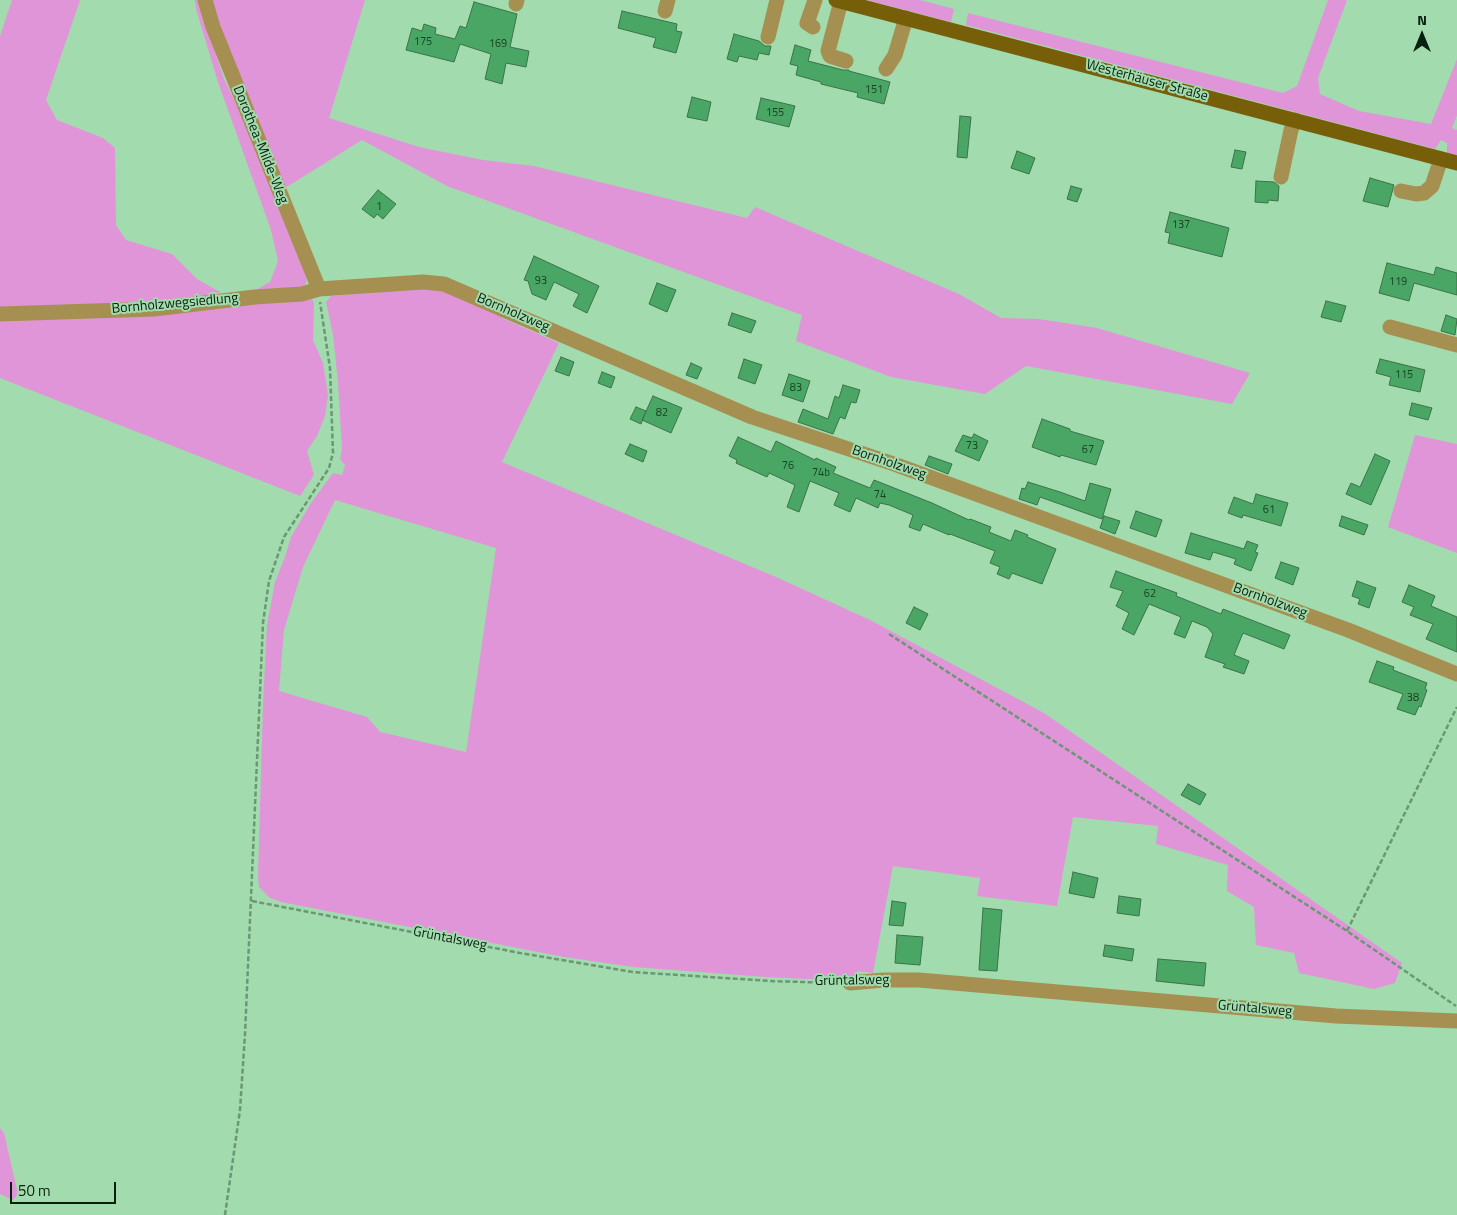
<!DOCTYPE html>
<html>
<head>
<meta charset="utf-8">
<style>
	body { margin:0 }
	#map { position:relative; width:1457px; height:1215px; overflow:hidden; background:#a2dbae; font-family:"Titillium Web",sans-serif }
	canvas { display:block }
	.north { position:absolute; left:1397px; top:10px; width:50px; height:50px; -webkit-text-stroke:4px #a2dbae; paint-order:stroke; rotate:0deg; font-size:14px; font-weight:700; line-height:20px; text-align:center; color:#09200f }
	.north::after { content:''; display:block; margin:auto; width:18px; height:22px; background:#09200f; clip-path:polygon(50% 0,100% 100%,50% 72%,0 100%) }
	.scale { position:absolute; left:10px; top:1182px; width:106px; height:22px; box-sizing:border-box; border:2px solid #09200f; border-top:0; padding-left:6px; font-size:15px; line-height:18px; white-space:nowrap; color:#09200f; -webkit-text-stroke:4px #a2dbae; paint-order:stroke }
</style>
</head>
<body>
<div id="map">
<canvas width="1457" height="1215"></canvas>
<div class="north">N</div>
<div class="scale">50 m</div>
</div>
<script>
const g = document.querySelector('canvas').getContext('2d');
g.lineJoin = 'round';
function fill(path, color) {
  g.fillStyle = color;
  g.fill(path, 'evenodd');
}
function poly(rows) {
  const path = new Path2D();
  for (const r of rows) {
    path.moveTo(r[0], r[1]);
    for (let i = 2; i < r.length; i += 2) path.lineTo(r[i], r[i + 1]);
  }
  return path;
}
function strokePath(path, color, width, dash) {
  g.strokeStyle = color;
  g.lineWidth = width;
  g.lineCap = dash ? 'butt' : 'round';
  g.setLineDash(dash || []);
  g.stroke(path);
}
function drawText(font, color, halo, rows, align = 'center') {
  g.font = font + ' "Titillium Web",sans-serif';
  g.lineWidth = 4;
  g.setLineDash([]);
  g.textBaseline = 'middle';
  g.strokeStyle = halo;
  g.fillStyle = color;
  for (const [text, x, y, turn = 0] of rows) {
    g.save();
    g.translate(x, y);
    g.rotate((+turn || 0) * Math.PI / 180);
    g.textAlign = isNaN(turn) ? turn : align;
    if (halo) g.strokeText(text, 0, 0);
    g.fillText(text, 0, 0);
    g.restore();
  }
}
fill(poly([
	[12,0,80,0,46,100,57,120,103,138,115,148,116,225,126,240,172,254,197,279,220,292,198,300,0,310,0,36],
	[195,0,200,0,202,12,224,79,240,112,307,275,306,284,299,290,254,291,270,282,278,261,271,230,218,82,196,9],
	[211,0,365,0,329,118,419,147,483,160,534,166,747,218,755,207,959,294,1001,318,1039,319,1097,328,1250,373,1232,404,1026,366,985,394,891,377,796,341,802,315,447,186,362,140,285,188,217,23],
	[867,0,920,0,954,9,951,22],
	[1328,0,1347,0,1318,78,1320,94,1359,111,1431,124,1457,59,1457,115,1452,128,1457,130,1457,156,1447,153,1447,143,1441,140,1435,149,966,25,968,13,1283,93,1297,86],
	[428,288,451,291,496,309,502,318,559,343,502,462,776,577,870,620,1044,713,1402,963,1395,983,1374,989,1299,973,1294,953,1256,945,1254,907,1227,891,1228,865,1156,844,1158,826,1073,817,1057,906,977,896,980,878,893,866,873,973,858,971,848,981,766,977,633,967,564,957,281,902,270,898,259,887,258,875,263,705,267,625,275,582,285,557,291,537,311,503,333,473,342,475,345,465,340,459,342,450,338,382,333,335,326,302,331,296],
	[335,500,496,548,466,752,380,732,367,717,279,691,284,630,303,567],
	[312,299,314,303,313,340,323,363,328,395,325,416,317,436,307,451,314,475,300,496,0,378,0,320],
	[1415,435,1457,444,1457,553,1388,527],
	[0,1128,4,1133,18,1194,13,1200,0,1194]
]), '#e195d9');
const building = poly([
	[474,2,517,14,510,47,529,51,526,67,506,63,502,84,485,79,491,54,460,44,454,62,406,50,412,28,422,31,424,24,436,28,435,34,455,39,460,26,466,28,474,2],
	[622,11,677,24,676,31,682,32,676,53,653,47,656,38,618,28,622,11],
	[734,34,759,41,765,46,771,46,769,55,759,53,757,60,739,56,737,62,727,59,734,34],
	[795,45,811,50,808,61,843,70,849,70,849,71,890,82,884,104,857,97,858,93,821,84,821,82,796,75,798,66,790,64,795,45],
	[692,97,711,102,707,121,687,117,692,97],
	[761,98,795,106,789,127,756,119,761,98],
	[960,116,971,117,967,158,957,157,960,116],
	[1235,150,1246,152,1242,169,1231,167,1235,150],
	[1017,151,1035,158,1029,174,1011,168,1017,151],
	[1370,178,1394,185,1388,207,1363,201,1370,178],
	[1256,181,1274,182,1279,186,1278,201,1268,200,1268,203,1255,202,1256,181],
	[1071,186,1082,189,1077,202,1067,199,1071,186],
	[378,190,396,204,383,219,377,214,374,218,362,209,378,190],
	[1170,212,1229,228,1222,257,1168,243,1170,233,1165,232,1170,212],
	[534,256,599,286,587,313,573,306,579,294,554,282,546,300,532,294,528,281,524,280,534,256],
	[1387,263,1434,275,1436,267,1457,273,1457,295,1414,283,1409,301,1379,293,1387,263],
	[657,283,676,290,667,312,649,304,657,283],
	[1326,301,1346,306,1341,322,1321,317,1326,301],
	[732,313,756,321,751,333,728,325,732,313],
	[1446,315,1457,319,1455,335,1441,331,1446,315],
	[561,357,574,362,569,376,555,371,561,357],
	[744,359,762,365,755,384,738,378,744,359],
	[1380,359,1425,370,1420,392,1389,385,1391,377,1376,373,1380,359],
	[691,363,702,368,697,379,686,375,691,363],
	[602,372,615,377,611,388,598,383,602,372],
	[789,374,810,381,803,402,782,395,789,374],
	[843,385,860,390,856,403,851,402,845,419,840,417,833,434,798,422,803,409,828,419,835,396,839,398,843,385],
	[653,396,682,408,671,433,642,420,653,396],
	[1412,403,1432,408,1428,420,1409,415,1412,403],
	[636,407,646,411,641,424,630,419,636,407],
	[1042,419,1070,429,1070,431,1104,441,1096,465,1061,455,1060,457,1032,447,1042,419],
	[974,434,988,441,979,461,955,451,963,435,972,438,974,434],
	[738,437,771,452,776,441,815,460,816,458,836,467,833,473,870,488,874,480,932,503,969,520,970,519,991,527,989,532,1011,541,1015,530,1028,535,1027,537,1056,549,1042,584,1012,573,1009,579,997,574,1000,567,990,563,995,551,950,534,949,535,923,524,920,531,909,527,913,515,889,505,880,503,878,508,856,498,850,512,834,505,839,493,810,481,799,512,787,507,795,485,769,473,767,477,736,463,737,460,729,456,738,437],
	[630,444,647,451,643,462,625,454,630,444],
	[1375,454,1390,461,1371,505,1346,494,1351,483,1360,487,1375,454],
	[929,456,952,464,948,474,925,465,929,456],
	[1028,482,1060,492,1085,501,1090,483,1111,489,1102,519,1040,497,1037,505,1019,499,1022,488,1025,489,1028,482],
	[1256,494,1288,503,1281,526,1243,515,1242,518,1228,513,1234,497,1253,504,1256,494],
	[1136,511,1162,520,1156,537,1130,528,1136,511],
	[1104,516,1120,521,1115,534,1100,528,1104,516],
	[1342,516,1368,525,1364,535,1339,526,1342,516],
	[1191,533,1244,549,1247,541,1258,545,1255,552,1258,553,1251,571,1234,564,1236,559,1213,552,1210,560,1185,553,1191,533],
	[1281,562,1299,568,1293,585,1275,578,1281,562],
	[1116,571,1177,593,1176,596,1221,614,1223,609,1290,635,1284,649,1243,633,1234,655,1249,661,1244,674,1223,667,1225,664,1205,657,1213,634,1207,627,1192,621,1185,638,1174,634,1181,617,1149,604,1134,635,1122,629,1129,613,1116,606,1123,591,1110,587,1116,571],
	[1357,581,1376,588,1369,608,1358,604,1360,599,1352,596,1357,581],
	[1409,585,1435,596,1431,606,1457,617,1457,652,1426,639,1433,624,1410,615,1414,607,1402,602,1409,585],
	[914,607,928,614,920,630,906,623,914,607],
	[1377,661,1394,667,1393,670,1427,683,1425,689,1427,690,1421,707,1419,706,1415,715,1397,709,1403,694,1369,682,1377,661],
	[1188,784,1206,794,1200,805,1181,795,1188,784],
	[1073,872,1098,878,1094,898,1069,893,1073,872],
	[1119,896,1141,899,1139,916,1117,913,1119,896],
	[892,901,906,903,903,926,889,925,892,901],
	[983,908,1002,910,997,971,979,970,983,908],
	[897,935,923,937,920,965,895,963,897,935],
	[1105,945,1134,949,1132,961,1103,956,1105,945],
	[1158,959,1206,963,1204,986,1156,981,1158,959]
]);
fill(building, '#49a664');
strokePath(building, '#3c724a', 1);
strokePath(poly([
	[889,634,1347,931,1456,1006],
	[252,901,520,953,633,972,770,981,836,983],
	[1347,931,1457,707],
	[225,1215,240,1110,245,1034,263,623,269,581,284,537,329,468,333,453,330,368,320,302]
]), '#6a9774', 2.5, [5, 2.5]);
strokePath(poly([
	[205,0,213,27,319,289],
	[841,1,828,51,830,56,846,61],
	[516,4,517,0],
	[665,11,668,0],
	[813,27,807,23,815,0],
	[768,37,777,0],
	[886,69,895,55,906,18],
	[1281,177,1291,130,1295,120],
	[1401,191,1416,194,1424,193,1432,186,1441,159],
	[0,314,154,309,255,297,302,294,319,289,423,282,444,284,752,417,894,464,1348,630,1457,674],
	[1390,327,1457,345],
	[850,983,884,980,919,980,1336,1016,1457,1021]
]), '#a69051', 15);
strokePath(poly([
	[836,0,1457,163]
]), '#775f0a', 15);
drawText('11px', '#194224', null, [
	["175",423,42],
	["169",498,44],
	["151",874,90],
	["155",775,113],
	["1",379,207],
	["137",1181,225],
	["93",541,281],
	["119",1398,282],
	["115",1404,375],
	["83",796,388],
	["82",662,413],
	["73",972,446],
	["67",1088,450],
	["76",788,466],
	["74b",821,473],
	["74",880,495],
	["61",1269,510],
	["62",1150,594],
	["38",1413,698]
]);
drawText('14px', '#09200f', '#a2dbae', [
	["Westerhäuser Straße",1147,81,15],
	["Dorothea-Milde-Weg",260,145,68],
	["Bornholzwegsiedlung",175,304,-5],
	["Bornholzweg",513,313,23],
	["Bornholzweg",889,463,19],
	["Bornholzweg",1270,601,20],
	["Grüntalsweg",450,939,11],
	["Grüntalsweg",852,981,-1],
	["Grüntalsweg",1255,1009,5]
]);
</script>
</body>
</html>
